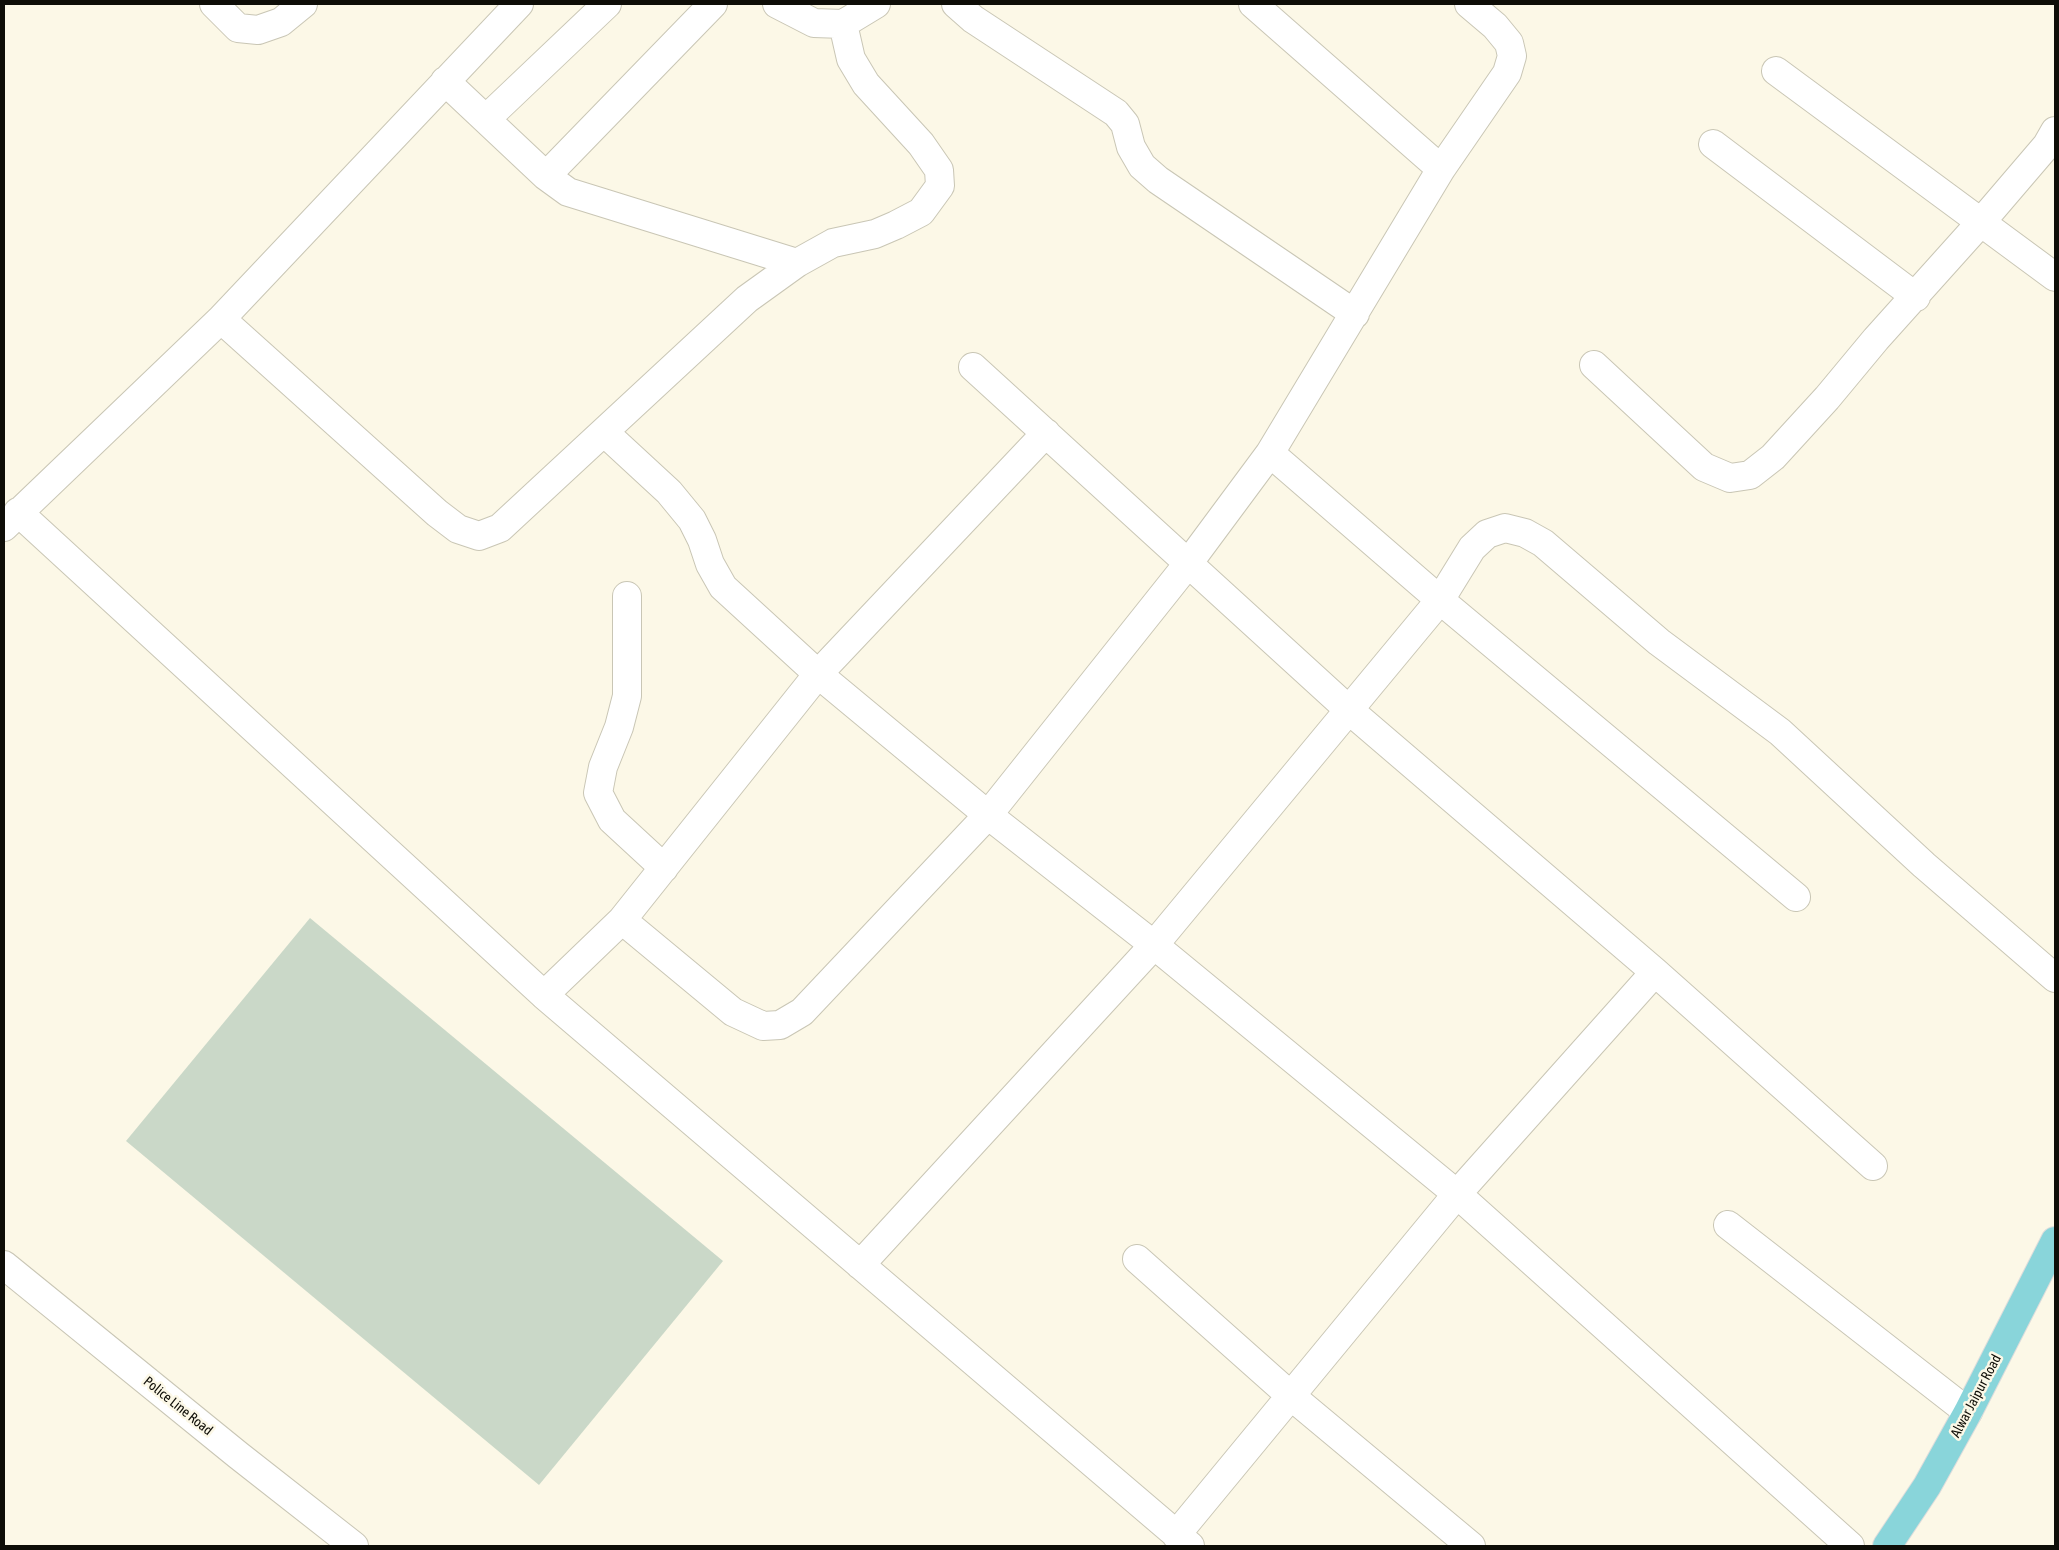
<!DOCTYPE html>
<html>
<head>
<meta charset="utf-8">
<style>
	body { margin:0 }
	#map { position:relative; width:2059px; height:1550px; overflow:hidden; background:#fcf8e7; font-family:"Asap Condensed",sans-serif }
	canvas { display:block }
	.frame { position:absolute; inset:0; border:5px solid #0e0d07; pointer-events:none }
</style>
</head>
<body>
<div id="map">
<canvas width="2059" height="1550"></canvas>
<div class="frame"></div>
</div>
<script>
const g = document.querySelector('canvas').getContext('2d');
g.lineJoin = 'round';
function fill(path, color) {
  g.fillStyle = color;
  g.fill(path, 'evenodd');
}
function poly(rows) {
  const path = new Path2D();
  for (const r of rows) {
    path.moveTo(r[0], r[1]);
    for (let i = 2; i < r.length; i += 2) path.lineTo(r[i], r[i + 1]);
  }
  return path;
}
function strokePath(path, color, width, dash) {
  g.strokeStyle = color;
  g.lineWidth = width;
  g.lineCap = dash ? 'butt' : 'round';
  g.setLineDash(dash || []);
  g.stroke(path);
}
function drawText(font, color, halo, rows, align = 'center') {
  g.font = font + ' "Asap Condensed",sans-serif';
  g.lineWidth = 5;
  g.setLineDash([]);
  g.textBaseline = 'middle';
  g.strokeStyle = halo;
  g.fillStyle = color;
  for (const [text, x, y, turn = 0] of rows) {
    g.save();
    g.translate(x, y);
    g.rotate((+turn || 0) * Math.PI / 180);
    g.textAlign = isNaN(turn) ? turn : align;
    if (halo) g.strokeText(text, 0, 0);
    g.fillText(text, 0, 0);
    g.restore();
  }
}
fill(poly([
	[310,918,723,1261,539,1485,126,1141]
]), '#cad8c8');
const minor = poly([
	[214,4,238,28,258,30,281,22,303,4],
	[777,4,814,23,843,24,876,4],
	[956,4,973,19,1116,113,1125,124,1131,147,1142,166,1158,180,1355,314],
	[1253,4,1441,169],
	[1776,71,2055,277],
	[445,81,546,176,568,192,797,263],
	[486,119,607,4],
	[1713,144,1916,297],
	[546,176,713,4],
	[221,319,437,513,458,529,479,536,500,528,747,299,797,263,833,243,875,234,896,225,921,212,940,186,939,170,921,144,866,84,851,59,843,24],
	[1594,365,1704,467,1730,478,1750,475,1773,457,1827,398,1876,339,1982,221,2047,145,2055,131],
	[973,367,1349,710,1655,972,1873,1166],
	[604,432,669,492,692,520,702,540,710,564,723,587,818,674,988,815,1154,945,1457,1194,1850,1546],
	[1270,453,1440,600,1796,897],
	[18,512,544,995,1190,1546],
	[4,527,221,319,519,4],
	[627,596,627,696,619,727,603,767,598,793,612,820,664,868],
	[622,920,733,1012,763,1026,780,1025,802,1012,988,815,1187,565,1270,453,1441,169,1507,73,1512,56,1509,43,1495,26,1469,4],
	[544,995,622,920,818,674,1046,433],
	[1728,1225,1968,1412],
	[1137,1259,1291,1396,1471,1546],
	[4,1265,238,1455,354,1546],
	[860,1265,1154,945,1440,600,1472,548,1487,534,1505,528,1525,533,1543,543,1659,642,1780,732,1924,865,2055,978],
	[1176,1535,1457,1194,1655,972]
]);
const major = poly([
	[1887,1546,1927,1486,1968,1412,2055,1241]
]);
strokePath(minor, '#c9c6b5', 30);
strokePath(major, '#dddddc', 30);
strokePath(minor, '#fff', 28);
strokePath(major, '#89d5da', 28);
drawText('14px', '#0e0d07', '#fcf8e7', [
	["Alwar Jaipur Road",1976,1396,-62],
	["Police Line Road",178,1406,39]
]);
</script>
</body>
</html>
